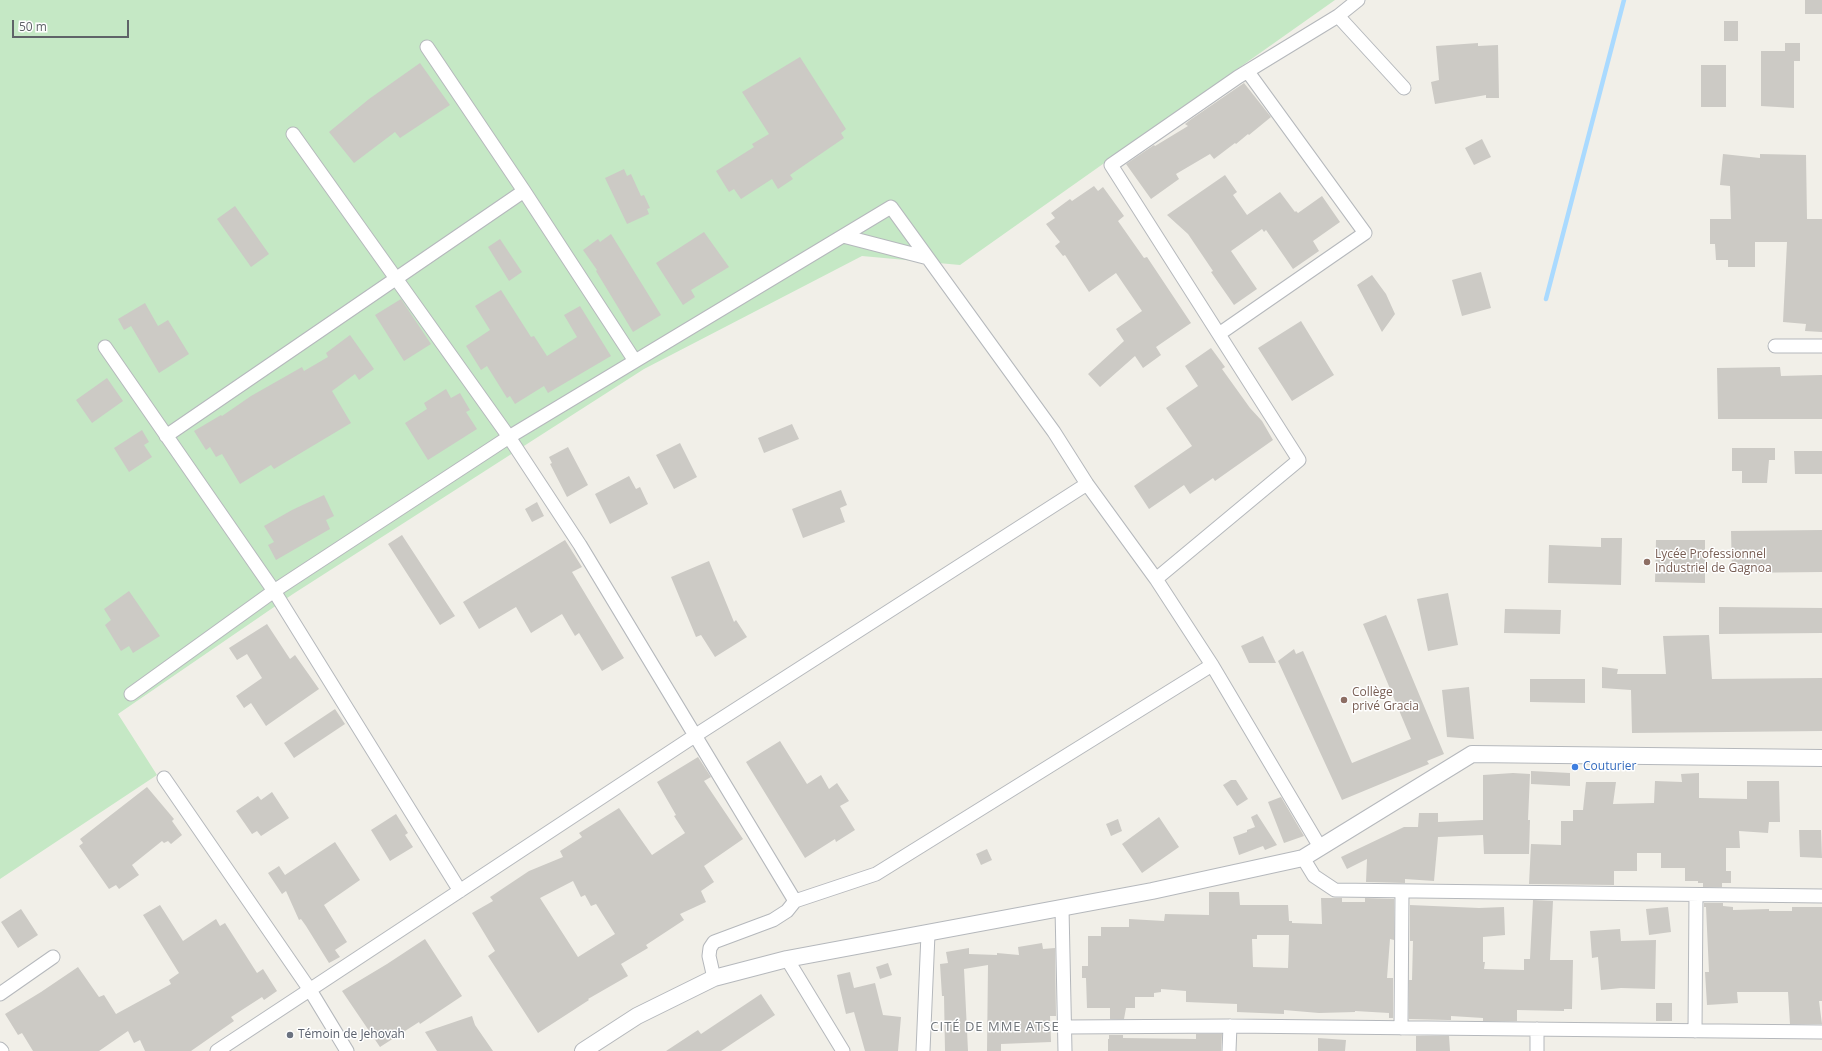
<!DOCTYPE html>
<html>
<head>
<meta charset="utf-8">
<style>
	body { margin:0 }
	#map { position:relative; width:1822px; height:1051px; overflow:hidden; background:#f1efe8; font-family:"Open Sans",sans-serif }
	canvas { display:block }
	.scale { position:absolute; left:12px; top:20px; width:117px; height:18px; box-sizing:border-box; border:2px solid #5f6368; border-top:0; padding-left:5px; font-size:12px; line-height:14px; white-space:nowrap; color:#5f6368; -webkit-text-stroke:3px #fff; paint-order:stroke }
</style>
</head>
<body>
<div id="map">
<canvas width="1822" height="1051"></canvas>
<div class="scale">50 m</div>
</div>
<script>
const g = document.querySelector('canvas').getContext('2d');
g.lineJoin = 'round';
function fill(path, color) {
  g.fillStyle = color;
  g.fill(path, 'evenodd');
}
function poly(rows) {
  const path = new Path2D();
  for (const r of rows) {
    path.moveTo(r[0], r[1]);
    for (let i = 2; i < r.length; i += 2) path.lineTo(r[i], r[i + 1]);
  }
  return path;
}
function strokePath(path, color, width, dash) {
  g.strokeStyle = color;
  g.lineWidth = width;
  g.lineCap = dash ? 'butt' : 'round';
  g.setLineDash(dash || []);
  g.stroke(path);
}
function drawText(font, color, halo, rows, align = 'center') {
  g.font = font + ' "Open Sans",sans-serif';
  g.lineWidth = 3;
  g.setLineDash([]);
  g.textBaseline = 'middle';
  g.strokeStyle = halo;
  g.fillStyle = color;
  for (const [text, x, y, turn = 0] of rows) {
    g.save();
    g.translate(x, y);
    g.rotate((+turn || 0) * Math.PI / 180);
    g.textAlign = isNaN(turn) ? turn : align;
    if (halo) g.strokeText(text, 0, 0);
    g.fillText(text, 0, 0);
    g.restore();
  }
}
fill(poly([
	[0,0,1335,0,960,265,862,256,644,369,293,594,118,714,157,775,0,879]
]), '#c5e8c5');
strokePath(poly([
	[1546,299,1624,0]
]), '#aadaff', 4.5);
fill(poly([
	[1805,0,1822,0,1822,14,1805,14],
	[1724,21,1738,21,1738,41,1724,41],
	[1478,43,1478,46,1498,45,1499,98,1486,98,1486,95,1435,104,1431,82,1439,80,1436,46],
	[1785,43,1800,43,1800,61,1794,61,1794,108,1761,106,1761,51,1785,51],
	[800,57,846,129,841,133,844,138,790,175,793,179,778,189,772,179,741,199,734,189,729,192,716,171,754,147,752,144,769,134,742,92],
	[420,63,450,105,400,138,395,132,354,163,329,132,369,99],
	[1701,65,1726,65,1726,107,1701,107],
	[1244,83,1271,117,1249,135,1248,134,1236,144,1235,143,1214,159,1210,154,1176,174,1179,179,1151,199,1126,164,1154,145,1155,146,1188,126,1185,124,1190,120],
	[1482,139,1491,157,1474,165,1465,148],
	[1723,154,1760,158,1760,154,1806,155,1807,219,1822,219,1822,332,1805,331,1806,324,1783,322,1787,242,1755,242,1755,267,1728,267,1728,260,1716,260,1715,244,1710,244,1710,219,1731,219,1730,186,1720,185],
	[624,169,627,176,631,174,641,196,644,195,650,208,647,209,649,214,627,224,605,178],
	[1225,175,1237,192,1233,195,1247,215,1280,192,1295,212,1296,211,1298,213,1322,196,1340,222,1313,241,1319,251,1293,269,1266,230,1264,232,1262,229,1231,251,1257,289,1234,305,1211,272,1213,271,1188,234,1167,215],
	[1094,186,1098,191,1103,187,1124,216,1118,221,1144,258,1147,257,1191,323,1156,347,1161,355,1143,368,1135,356,1100,387,1088,374,1124,341,1116,329,1142,311,1116,273,1089,292,1065,255,1063,256,1055,246,1060,242,1046,224,1055,218,1051,213,1070,199,1072,201],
	[235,206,269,254,251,267,217,219],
	[704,232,729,267,691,290,695,297,683,305,656,263],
	[611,234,661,315,633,332,596,271,597,270,583,250,598,239,600,242],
	[500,239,522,272,509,281,488,247],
	[1481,272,1491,308,1462,316,1452,280],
	[1372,275,1386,294,1395,314,1382,332,1357,285],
	[501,290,531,337,534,336,547,356,577,337,564,315,580,306,611,356,548,393,544,386,515,404,510,396,507,398,487,366,481,370,466,346,490,330,475,306],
	[401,299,431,344,404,361,375,315],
	[145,303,158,326,168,320,189,354,159,373,131,326,124,330,118,319],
	[1301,321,1334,375,1292,401,1258,348],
	[350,335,374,369,359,380,355,374,332,391,351,423,274,469,271,465,240,484,222,454,216,457,210,447,206,450,194,431,221,415,222,416,251,396,302,367,304,371,328,357,326,353],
	[1211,348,1225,367,1222,369,1250,408,1262,421,1273,440,1215,481,1213,478,1190,494,1184,485,1149,509,1134,486,1192,446,1166,408,1198,386,1185,366],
	[1780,367,1781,376,1822,375,1822,419,1718,419,1717,368],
	[107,378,123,401,92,423,76,400],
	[446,389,451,398,460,393,470,410,466,412,477,429,428,460,405,423,427,409,424,403],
	[792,424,799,439,764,453,758,438],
	[142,430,149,442,144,445,152,457,129,472,114,448],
	[680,443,697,477,674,489,656,455],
	[568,447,588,485,567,497,550,464,552,463,549,457],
	[1732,448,1775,448,1775,460,1769,460,1767,483,1742,483,1742,471,1732,471],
	[1794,451,1822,451,1822,474,1795,474],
	[629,476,636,489,640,487,648,504,610,524,595,494],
	[841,490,847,505,840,508,845,522,803,538,792,509],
	[324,495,334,516,326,520,330,529,276,560,268,545,274,542,264,526,292,510],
	[537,502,544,516,532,522,525,509],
	[1822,530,1822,572,1732,573,1731,531],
	[402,535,455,616,440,625,388,544],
	[1601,538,1622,538,1621,585,1548,583,1549,545,1601,547],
	[565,540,582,567,572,572,624,658,602,671,579,633,575,636,562,614,531,633,516,607,479,629,463,602],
	[1656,540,1705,540,1705,583,1655,582],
	[709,561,734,622,736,620,747,637,715,657,701,635,696,637,671,577],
	[129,591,160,636,133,653,129,646,121,651,105,625,111,620,104,609],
	[1448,593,1458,645,1428,651,1417,599],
	[1719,607,1822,608,1822,633,1719,634],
	[1505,609,1561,610,1560,634,1504,633],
	[1386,615,1444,754,1427,761,1429,764,1342,800,1278,661,1294,649,1296,654,1303,651,1352,763,1411,739,1363,624],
	[267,624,290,659,295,655,319,689,266,726,251,703,244,708,236,696,262,678,247,654,237,660,229,648],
	[1709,635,1712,679,1822,678,1822,731,1632,733,1631,690,1602,688,1602,667,1618,669,1617,674,1666,674,1663,636],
	[1263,636,1276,663,1249,663,1241,646],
	[1530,679,1585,679,1585,703,1530,702],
	[1469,687,1474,739,1447,737,1442,690],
	[335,709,345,724,294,758,284,743],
	[780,741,807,784,821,775,829,789,837,783,849,801,840,806,855,830,836,842,835,839,805,858,746,762],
	[698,757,711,777,704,781,743,839,704,866,714,882,701,891,706,902,680,914,684,920,646,945,648,948,621,964,628,976,588,999,589,1000,538,1033,488,956,495,951,472,913,493,901,490,897,529,871,563,857,560,851,582,837,579,833,619,808,652,855,685,833,674,816,676,815,657,782],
	[573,881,581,897,585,895,591,906,596,904,615,934,578,957,540,898],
	[1531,771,1570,773,1570,786,1531,784],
	[1513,773,1530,774,1528,820,1530,820,1529,854,1484,854,1483,835,1438,837,1434,881,1405,879,1405,883,1366,882,1367,859,1347,869,1341,857,1404,827,1418,827,1419,813,1438,813,1438,822,1483,820,1483,775],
	[1699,773,1699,798,1747,799,1747,781,1779,781,1780,822,1769,822,1768,833,1739,831,1740,848,1726,848,1726,871,1731,871,1731,883,1722,883,1722,887,1703,887,1703,883,1698,883,1698,881,1685,881,1685,868,1661,868,1661,853,1637,853,1637,871,1614,871,1614,885,1529,884,1531,844,1561,845,1561,821,1573,821,1573,810,1583,810,1586,782,1616,782,1613,804,1654,803,1655,781,1682,782,1681,774],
	[1231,780,1236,780,1248,799,1237,806,1223,785],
	[147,787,174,819,172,821,182,835,171,844,168,841,164,843,162,841,132,865,139,875,119,889,116,885,109,889,79,846,83,843,80,839],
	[272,792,289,818,261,836,257,831,252,834,236,811,258,796,261,800],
	[1281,797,1304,836,1284,843,1268,802],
	[396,814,408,833,405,835,413,847,390,861,371,830],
	[1257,814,1277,845,1265,850,1263,846,1239,855,1233,837,1247,832,1247,830,1255,827,1251,817],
	[1159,817,1179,847,1142,873,1122,844],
	[1118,819,1122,831,1111,836,1106,824],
	[1799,830,1821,830,1822,858,1800,857],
	[335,842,360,880,324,905,347,942,335,950,340,957,329,963,306,926,301,919,299,920,286,891,282,894,268,873,279,866,285,875],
	[987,849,992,860,981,865,976,854],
	[1209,892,1239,892,1240,905,1288,905,1289,921,1292,921,1292,923,1322,924,1321,898,1342,898,1342,902,1365,902,1365,898,1394,899,1394,940,1390,939,1387,978,1393,978,1393,1018,1389,1018,1389,1013,1355,1011,1355,1012,1319,1013,1284,1010,1284,1014,1237,1012,1237,1004,1186,1002,1186,991,1161,989,1161,992,1154,993,1154,997,1135,997,1135,1008,1126,1008,1124,1019,1110,1019,1110,1008,1087,1008,1086,978,1082,978,1082,966,1088,966,1088,936,1101,936,1101,927,1129,927,1129,919,1164,921,1165,914,1209,915],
	[1257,935,1289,935,1288,968,1253,967,1252,939,1257,939],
	[1533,900,1553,901,1550,960,1573,960,1572,1009,1564,1009,1564,1011,1517,1010,1517,1021,1483,1021,1483,1018,1451,1016,1451,1020,1448,1020,1409,1019,1409,980,1412,980,1413,941,1410,941,1410,905,1479,908,1504,907,1505,935,1483,937,1483,962,1485,962,1484,969,1524,970,1524,959,1530,959],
	[1704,903,1723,903,1723,906,1733,907,1733,910,1769,909,1769,911,1792,911,1792,907,1822,907,1822,1001,1819,1001,1822,1024,1790,1024,1788,992,1737,992,1738,1003,1707,1005,1705,972,1709,972,1706,907,1704,907],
	[160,905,183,941,216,919,220,926,225,923,257,973,263,969,277,991,264,1000,262,997,231,1017,234,1021,191,1051,145,1051,140,1040,134,1043,128,1031,99,1051,33,1051,22,1033,18,1035,5,1014,41,992,78,967,99,997,104,995,116,1014,171,984,169,980,179,973,143,915],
	[1668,907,1671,932,1649,935,1646,909],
	[21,909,38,935,18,948,1,922],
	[1620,929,1621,941,1656,940,1655,989,1621,988,1601,990,1598,957,1592,958,1590,931],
	[425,939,462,996,420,1024,419,1022,380,1047,342,991,387,964],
	[1042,943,1043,949,1055,948,1056,1016,1050,1016,1051,1042,1001,1044,1001,1051,987,1051,988,965,964,969,968,1051,945,1051,944,996,942,996,940,964,948,963,946,952,969,948,969,954,997,955,997,953,1019,955,1018,947],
	[888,963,892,975,880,979,876,967],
	[850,972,854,988,875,983,883,1015,901,1017,898,1051,865,1051,854,1012,846,1014,840,989,837,975],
	[761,994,775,1015,721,1051,666,1051,698,1030,701,1034],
	[1656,1003,1672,1003,1672,1021,1656,1021],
	[472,1016,475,1025,493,1051,437,1051,425,1032],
	[1196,1034,1222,1034,1221,1051,1108,1051,1108,1039,1109,1039,1109,1035,1123,1035,1123,1038,1196,1039],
	[1416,1036,1449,1036,1450,1051,1416,1051],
	[1318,1038,1346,1040,1345,1051,1318,1051]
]), '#cccac5');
const minor = poly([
	[1338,16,1404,88],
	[427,47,524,191,635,361],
	[293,134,509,437,580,545,795,901,787,911,773,920,714,942,710,948,709,956,714,978],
	[843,236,928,258],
	[1219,334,1365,233,1248,72],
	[1775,346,1822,346],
	[105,347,274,591,460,891],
	[166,436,524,191],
	[1156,579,1299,460,1111,165,1238,77,1338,16,1358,0],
	[131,694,274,591,509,437,891,207,1054,432,1087,484,1156,579,1212,665,1320,847],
	[164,778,310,990,347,1051],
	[1303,858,1314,876,1335,890,1822,896],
	[795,901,876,874,1212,665],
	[1062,908,1065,1051],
	[787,959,843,1051],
	[0,994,53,957],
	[1066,1027,1230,1026,1822,1032],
	[1401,1028,1402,891],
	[1695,1031,1696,895],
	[0,1049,2,1051],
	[217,1051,696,735,1087,484],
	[923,1051,928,934],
	[1229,1051,1230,1026],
	[1537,1051,1537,1029]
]);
const tertiary = poly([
	[583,1051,637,1016,714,978,787,959,1152,891,1303,858,1472,754,1822,758]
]);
strokePath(minor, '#b5b8bc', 15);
strokePath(tertiary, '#b5b8bc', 18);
strokePath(minor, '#fff', 13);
strokePath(tertiary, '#fff', 16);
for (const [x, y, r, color] of [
	[1647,562,4,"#8d6e63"],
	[1344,700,4,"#8d6e63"],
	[1575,767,4,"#3f7fe0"],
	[290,1035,4,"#6b7280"]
]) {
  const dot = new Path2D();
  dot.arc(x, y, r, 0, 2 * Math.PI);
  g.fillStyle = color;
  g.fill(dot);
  strokePath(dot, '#fff', 1.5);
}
drawText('12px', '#785e54', '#fff', [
	["Lycée Professionnel",1655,555],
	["Industriel de Gagnoa",1655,569],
	["Collège",1352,693],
	["privé Gracia",1352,707]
], 'left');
drawText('12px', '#366cbe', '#fff', [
	["Couturier",1583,767]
], 'left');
drawText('12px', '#5b616d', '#fff', [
	["Témoin de Jehovah",298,1035]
], 'left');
g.letterSpacing = '1px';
drawText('13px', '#70757a', '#fff', [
	["CITÉ DE MME ATSE",995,1027]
]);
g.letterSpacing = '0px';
</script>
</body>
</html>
